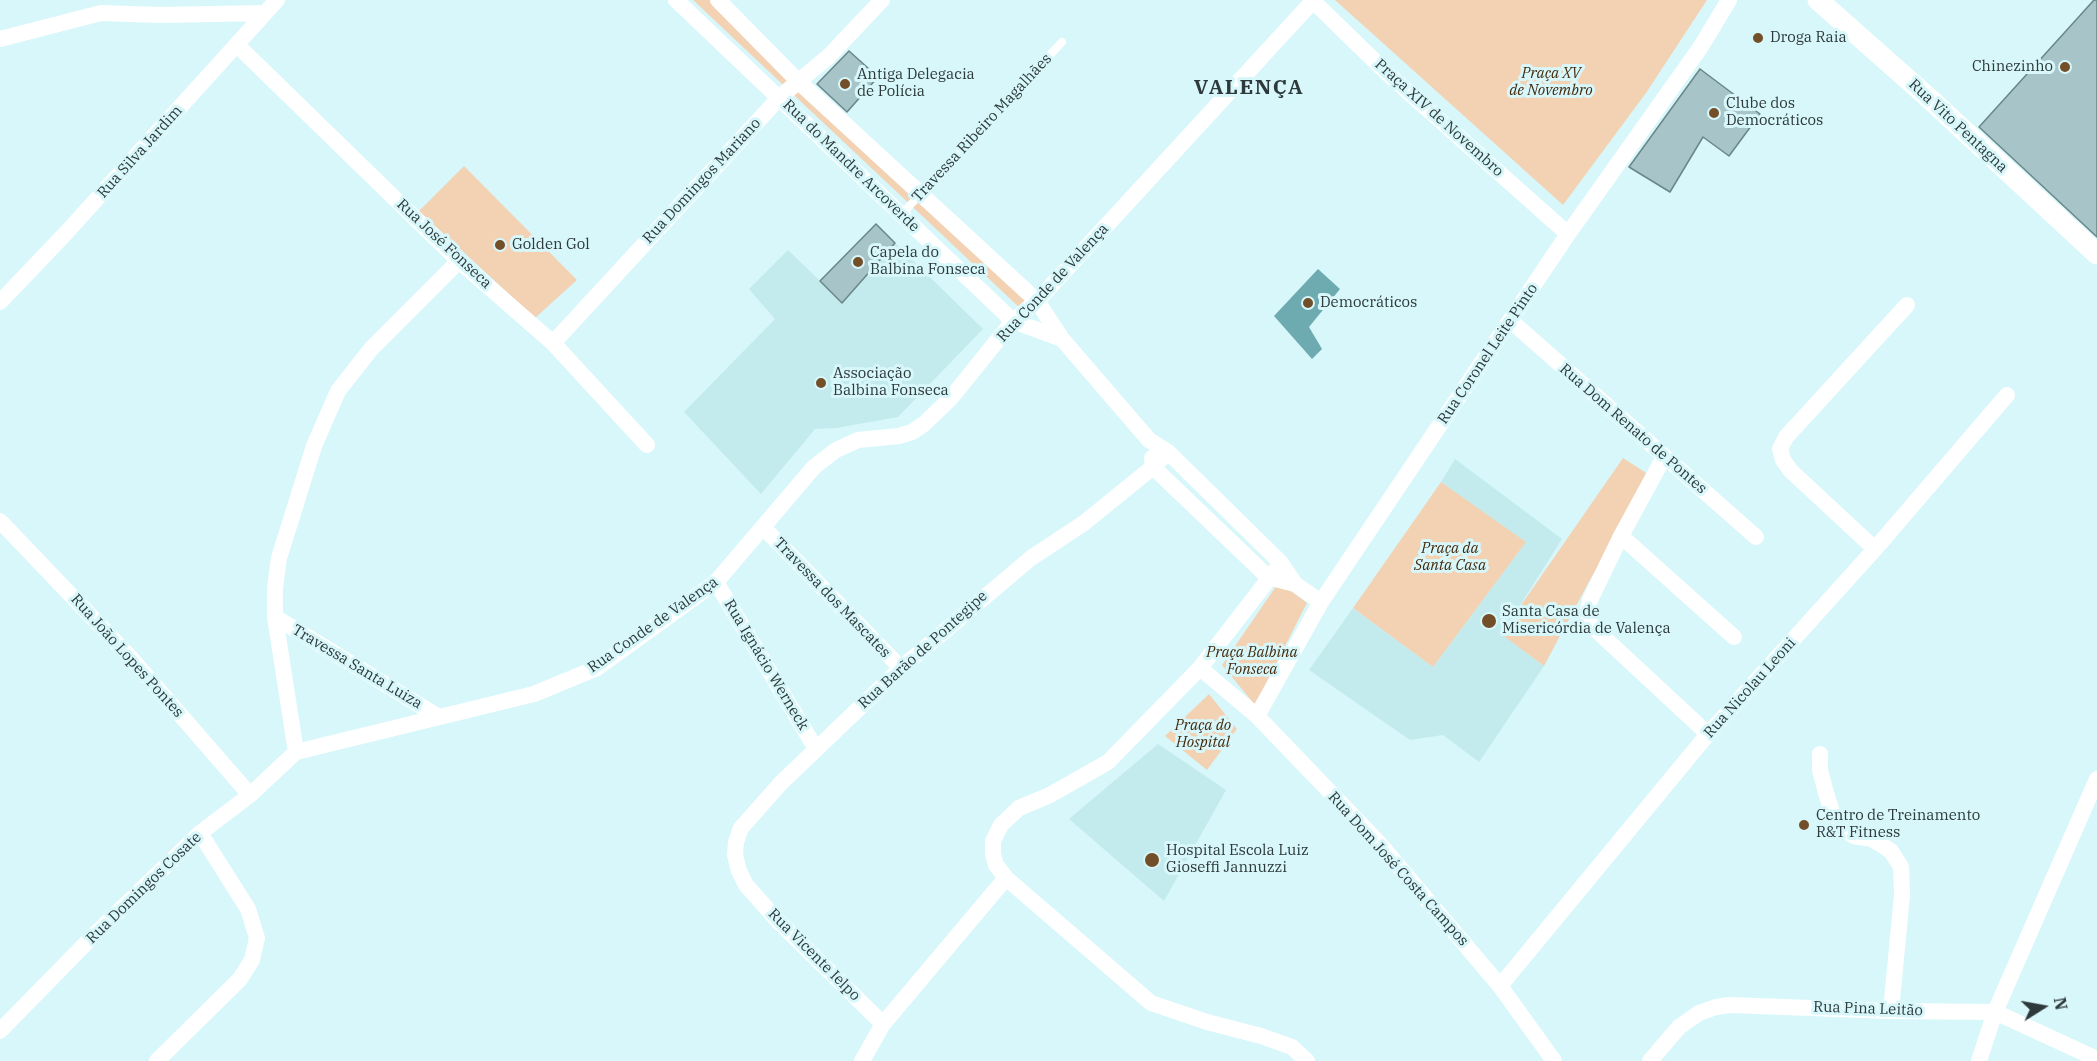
<!DOCTYPE html>
<html>
<head>
<meta charset="utf-8">
<style>
	body { margin:0 }
	#map { position:relative; width:2097px; height:1061px; overflow:hidden; background:#d8f7fa; font-family:"IBM Plex Serif",serif }
	canvas { display:block }
	.north { position:absolute; left:2013px; top:977px; width:60px; height:60px; -webkit-text-stroke:4px #d8f7fa; paint-order:stroke; rotate:79deg; font-size:16px; font-weight:700; line-height:24px; text-align:center; color:#2d393a }
	.north::after { content:''; display:block; margin:auto; width:21px; height:27px; background:#2d393a; clip-path:polygon(50% 0,100% 100%,50% 72%,0 100%) }
</style>
</head>
<body>
<div id="map">
<canvas width="2097" height="1061"></canvas>
<div class="north">N</div>
</div>
<script>
const g = document.querySelector('canvas').getContext('2d');
g.lineJoin = 'round';
function fill(path, color) {
  g.fillStyle = color;
  g.fill(path, 'evenodd');
}
function poly(rows) {
  const path = new Path2D();
  for (const r of rows) {
    path.moveTo(r[0], r[1]);
    for (let i = 2; i < r.length; i += 2) path.lineTo(r[i], r[i + 1]);
  }
  return path;
}
function strokePath(path, color, width, dash) {
  g.strokeStyle = color;
  g.lineWidth = width;
  g.lineCap = dash ? 'butt' : 'round';
  g.setLineDash(dash || []);
  g.stroke(path);
}
function drawText(font, color, halo, rows, align = 'center') {
  g.font = font + ' "IBM Plex Serif",serif';
  g.lineWidth = 6;
  g.setLineDash([]);
  g.textBaseline = 'middle';
  g.strokeStyle = halo;
  g.fillStyle = color;
  for (const [text, x, y, turn = 0] of rows) {
    g.save();
    g.translate(x, y);
    g.rotate((+turn || 0) * Math.PI / 180);
    g.textAlign = isNaN(turn) ? turn : align;
    if (halo) g.strokeText(text, 0, 0);
    g.fillText(text, 0, 0);
    g.restore();
  }
}
fill(poly([
	[895,243,983,329,898,417,836,428,815,429,761,494,684,412,775,319,749,289,788,250,842,302],
	[1455,459,1562,539,1502,634,1544,666,1479,762,1443,735,1410,740,1309,670,1353,608,1433,667,1525,543,1441,482],
	[1158,744,1226,790,1164,901,1069,819]
]), '#c3ebee');
fill(poly([
	[693,0,712,0,1032,300,1022,310],
	[1335,0,1707,0,1646,93,1563,205],
	[464,166,577,280,535,318,419,211],
	[1623,458,1651,476,1591,578,1544,666,1501,634],
	[1441,482,1526,542,1433,667,1353,608],
	[1279,582,1307,603,1255,705,1222,665],
	[1209,694,1237,729,1207,770,1165,736]
]), '#f3d2b4');
fill(poly([
	[1318,269,1340,289,1309,327,1322,349,1312,359,1274,316]
]), '#6dabb0');
const building = poly([
	[2094,0,2097,0,2097,237,1979,127,2094,0],
	[849,51,878,77,847,112,817,84,849,51],
	[1700,69,1760,114,1729,156,1703,137,1670,192,1629,167,1700,69],
	[876,224,895,243,842,303,820,281,876,224]
]);
fill(building, '#a7c5c8');
strokePath(building, '#698688', 1.5);
strokePath(poly([
	[901,215,1062,42]
]), '#fff', 8);
strokePath(poly([
	[676,0,1013,321,1062,339],
	[718,0,799,82,1037,301,1062,339,1149,440,1168,452,1281,563,1295,584],
	[1312,0,1388,74,1568,234],
	[0,39,101,13,160,15,264,13],
	[237,45,459,261,553,343,647,445],
	[0,302,65,234,277,0],
	[1511,321,1756,537],
	[553,343,780,97,829,56,882,0],
	[1664,457,1621,536,1590,600,1587,614,1590,622,1596,630,1708,734],
	[1152,458,1153,467,1268,577,1295,584,1321,602],
	[0,521,130,657,250,795],
	[764,528,901,668],
	[1621,536,1734,637],
	[1875,549,1791,471,1783,460,1780,449,1786,437,1907,305],
	[1281,563,1200,668,1108,762,1050,795,1019,808,1001,825,993,841,993,854,996,865,1006,878,1151,1003,1207,1022,1261,1036,1292,1047,1307,1061],
	[716,582,816,749],
	[275,617,439,717],
	[1200,668,1257,716,1379,843,1500,986,1554,1061],
	[1257,716,1321,602,1568,234,1700,48,1729,0],
	[296,752,275,617,275,588,279,558,314,446,338,391,371,349,459,261],
	[1820,754,1820,770,1826,793,1833,815,1843,829,1854,836,1872,839,1891,851,1901,867,1902,895,1891,1011],
	[1500,986,1708,734,1875,549,2007,395],
	[883,1024,778,921,746,885,739,871,735,855,736,842,741,828,781,783,901,668,1031,558,1084,523,1153,467,1168,452],
	[0,1031,92,937,200,833,250,795,296,752,534,694,597,668,716,582,814,467,836,450,858,440,899,436,912,432,924,424,951,398,1013,321,1037,301,1313,1],
	[157,1061,240,979,252,960,257,938,248,909,200,833],
	[862,1061,883,1024,1006,878],
	[1650,1061,1679,1027,1699,1013,1716,1007,1730,1005,1891,1011,1995,1012,2097,1059],
	[1979,1061,1995,1012,2097,779]
]), '#fff', 16);
strokePath(poly([
	[1818,0,1931,100,2097,254]
]), '#fff', 21);
for (const [x, y, r, color] of [
	[1758,38,6,"#734f29"],
	[2065,67,6,"#734f29"],
	[845,84,6,"#734f29"],
	[1714,113,6,"#734f29"],
	[500,245,6,"#734f29"],
	[858,262,6,"#734f29"],
	[1308,303,6,"#734f29"],
	[821,383,6,"#734f29"],
	[1489,621,8,"#734f29"],
	[1804,825,6,"#734f29"],
	[1152,860,8,"#734f29"]
]) {
  const dot = new Path2D();
  dot.arc(x, y, r, 0, 2 * Math.PI);
  g.fillStyle = color;
  g.fill(dot);
  strokePath(dot, '#d8f7fa', 2);
}
drawText('15px', '#2d393a', '#d8f7fa', [
	["Droga Raia",1770,38],
	["Chinezinho",2053,67,"right"],
	["Antiga Delegacia",857,75],
	["de Polícia",857,92],
	["Clube dos",1726,104],
	["Democráticos",1726,121],
	["Golden Gol",512,245],
	["Capela do",870,253],
	["Balbina Fonseca",870,270],
	["Democráticos",1320,303],
	["Associação",833,374],
	["Balbina Fonseca",833,391],
	["Santa Casa de",1502,612],
	["Misericórdia de Valença",1502,629],
	["Centro de Treinamento",1816,816],
	["R&T Fitness",1816,833],
	["Hospital Escola Luiz",1166,851],
	["Gioseffi Jannuzzi",1166,868]
], 'left');
drawText('italic 15px', '#442a0d', '#d8f7fa', [
	["Praça XV",1551,74],
	["de Novembro",1551,91],
	["Praça da",1450,549],
	["Santa Casa",1450,566],
	["Praça Balbina",1252,653],
	["Fonseca",1252,670],
	["Praça do",1203,726],
	["Hospital",1203,743]
]);
drawText('15px', '#2d393a', '#d8f7fa', [
	["Praça XIV de Novembro",1439,118,42],
	["Rua Vito Pentagna",1958,126,43],
	["Travessa Ribeiro Magalhães",982,128,-47],
	["Rua Silva Jardim",140,152,-48],
	["Rua do Mandre Arcoverde",851,166,44],
	["Rua Domingos Mariano",702,181,-47],
	["Rua José Fonseca",444,244,43],
	["Rua Conde de Valença",1053,283,-47],
	["Rua Coronel Leite Pinto",1488,354,-56],
	["Rua Dom Renato de Pontes",1633,429,41],
	["Travessa dos Mascates",832,598,46],
	["Rua Conde de Valença",653,625,-35],
	["Rua Barão de Pontegipe",923,650,-42],
	["Rua João Lopes Pontes",127,656,48],
	["Rua Ignácio Werneck",766,665,59],
	["Travessa Santa Luiza",357,667,31],
	["Rua Nicolau Leoni",1750,688,-48],
	["Rua Dom José Costa Campos",1398,869,48],
	["Rua Domingos Cosate",144,888,-44],
	["Rua Vicente Ielpo",814,955,45],
	["Rua Pina Leitão",1868,1009,2]
]);
g.letterSpacing = '1.5px';
drawText('bold 21px', '#2d393a', '#d8f7fa', [
	["VALENÇA",1249,88]
]);
g.letterSpacing = '0px';
</script>
</body>
</html>
